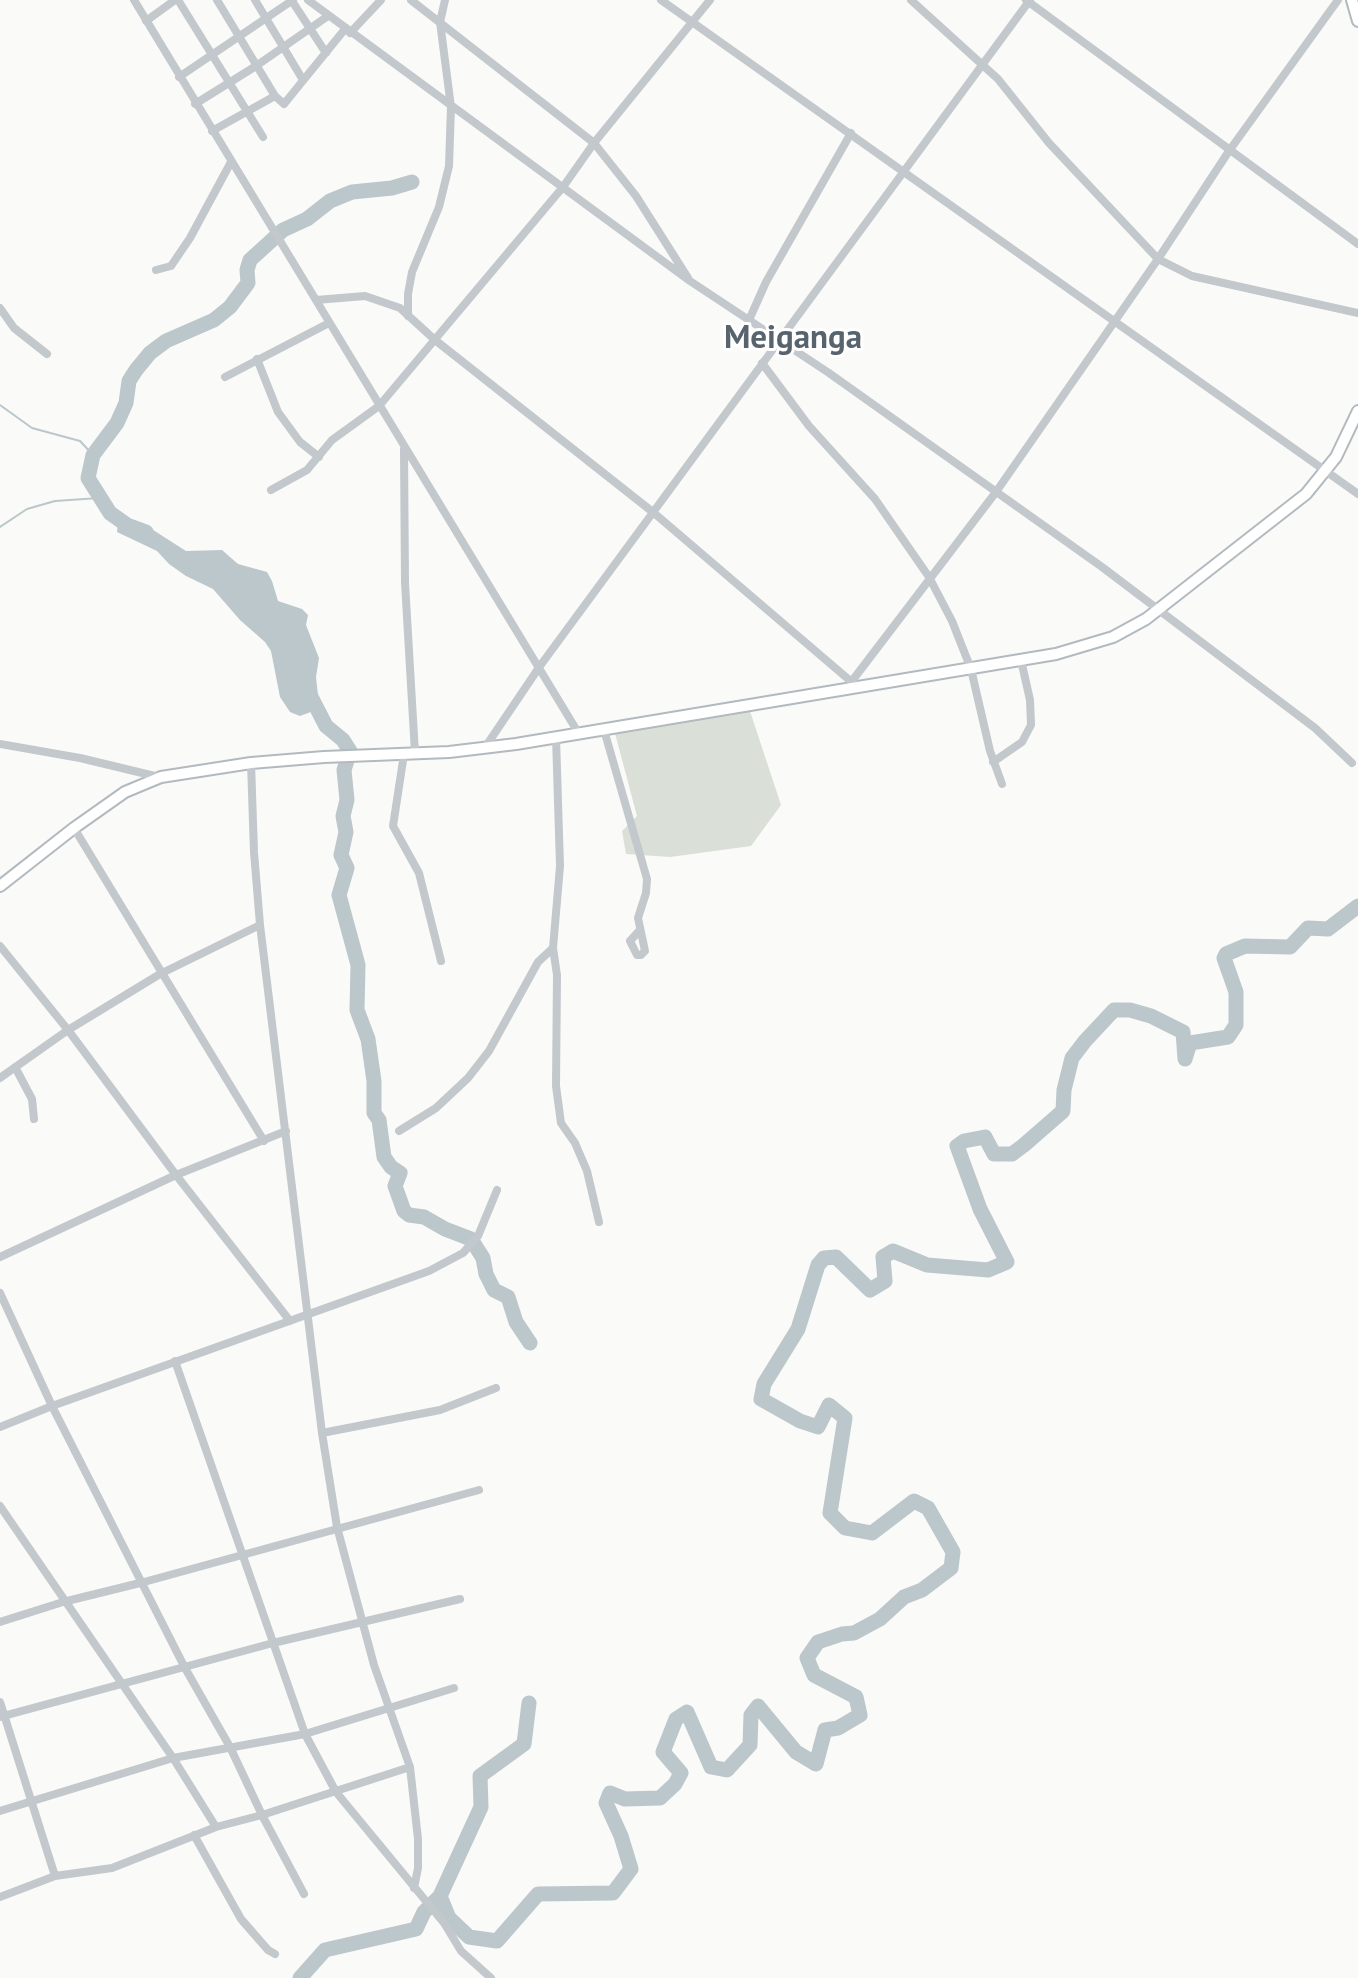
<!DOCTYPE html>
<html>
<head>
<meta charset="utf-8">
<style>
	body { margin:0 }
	canvas { display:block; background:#fafaf8 }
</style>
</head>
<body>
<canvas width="1358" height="1978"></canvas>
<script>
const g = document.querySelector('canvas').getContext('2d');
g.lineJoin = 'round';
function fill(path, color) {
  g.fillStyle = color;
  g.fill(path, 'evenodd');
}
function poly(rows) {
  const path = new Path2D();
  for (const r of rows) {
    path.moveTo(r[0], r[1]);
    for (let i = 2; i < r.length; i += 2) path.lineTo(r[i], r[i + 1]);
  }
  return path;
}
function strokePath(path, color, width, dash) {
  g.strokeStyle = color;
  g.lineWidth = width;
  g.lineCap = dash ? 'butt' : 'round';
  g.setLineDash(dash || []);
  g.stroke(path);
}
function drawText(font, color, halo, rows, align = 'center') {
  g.font = font + ' "PT Sans",sans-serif';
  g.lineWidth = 6;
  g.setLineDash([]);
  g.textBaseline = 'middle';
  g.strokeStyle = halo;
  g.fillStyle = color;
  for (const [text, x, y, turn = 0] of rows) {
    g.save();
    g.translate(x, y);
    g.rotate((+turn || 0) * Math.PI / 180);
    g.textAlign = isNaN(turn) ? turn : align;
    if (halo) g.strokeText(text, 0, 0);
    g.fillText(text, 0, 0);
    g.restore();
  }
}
fill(poly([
	[746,699,781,805,751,846,670,857,626,854,622,831,637,816,612,722]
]), '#dadfd7');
fill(poly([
	[118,523,150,528,186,551,222,550,238,564,267,572,272,581,278,601,302,609,308,615,306,625,319,658,316,677,319,705,316,710,300,716,290,712,280,697,271,651,265,642,240,620,213,589,186,576,169,564,157,551,117,532]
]), '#bbc7cb');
strokePath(poly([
	[0,405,32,428,80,441,93,455],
	[0,527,27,509,55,501,99,498]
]), '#bbc7cb', 2);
strokePath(poly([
	[146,532,127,525,110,513,88,478,93,455,117,423,126,403,129,381,136,370,150,353,166,341,214,320,230,307,248,283,247,270,250,260,283,230,307,219,330,201,352,192,392,188,412,182],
	[309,693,326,726,343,740,350,751,344,770,347,800,343,816,346,832,341,855,347,868,339,895,358,965,357,1010,368,1039,374,1081,374,1113,379,1120,384,1157,391,1167,400,1173,395,1186,404,1211,409,1215,424,1217,445,1229,471,1239,483,1258,486,1274,494,1290,508,1297,516,1322,530,1343],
	[529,1703,524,1744,480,1776,481,1807,440,1896,449,1918,469,1937,497,1941,538,1894,613,1893,631,1869,621,1836,606,1803,610,1793,625,1799,660,1798,675,1784,681,1773,663,1752,676,1719,687,1712,711,1767,727,1770,750,1745,751,1715,758,1706,796,1752,816,1764,825,1730,838,1728,860,1715,856,1697,814,1675,807,1658,818,1642,842,1634,854,1633,880,1619,904,1597,922,1590,951,1568,953,1552,928,1508,914,1501,872,1533,845,1528,830,1513,845,1418,829,1405,818,1427,800,1421,761,1399,764,1384,798,1329,818,1265,824,1258,836,1257,870,1290,885,1281,883,1257,893,1251,927,1265,988,1270,1007,1262,980,1209,957,1146,964,1141,985,1137,994,1154,1012,1154,1024,1145,1063,1111,1064,1090,1072,1058,1085,1041,1114,1010,1130,1010,1151,1016,1183,1032,1185,1059,1190,1043,1228,1037,1236,1025,1236,992,1224,958,1226,954,1245,946,1290,947,1308,928,1328,929,1358,906],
	[300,1978,325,1950,416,1929,424,1912,440,1896]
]), '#bbc7cb', 15);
const secondary = poly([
	[1352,0,1358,21],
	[0,886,74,828,125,792,161,777,251,763,324,757,449,752,516,744,1056,654,1113,637,1146,619,1306,494,1336,457,1358,411]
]);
strokePath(secondary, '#b3babf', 14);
strokePath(poly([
	[134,0,579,734],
	[178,0,263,137],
	[217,0,275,96,284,104,345,29],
	[255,0,303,80],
	[308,0,690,281,829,373,1102,567,1315,728,1352,763],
	[411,0,594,143,636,196,688,278],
	[661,0,1358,494],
	[911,0,998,79,1049,143,1158,259,1192,276,1358,313],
	[1026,0,1358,244],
	[292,1,326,53],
	[146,21,175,0],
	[350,33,381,0],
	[179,77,293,0],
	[195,104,256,66,328,16],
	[212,131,275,96],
	[156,270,171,266,190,238,231,162],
	[316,300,365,296,400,308,435,340,654,513,854,684],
	[0,308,14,328,47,354],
	[408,316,408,294,412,272,439,207,449,166,451,107,440,22,445,0],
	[749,320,766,282,851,133],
	[257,359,278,412,300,442,319,457],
	[762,363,809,426,875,499,929,577,952,621,971,669,990,751,1002,784],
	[225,377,329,323],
	[404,449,405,583,415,753],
	[271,490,307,470,332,440,379,406,563,187,594,143,710,0],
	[852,681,996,492,1158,259,1229,151,1338,0],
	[604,730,647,879,646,893,638,918,645,951,641,955,637,955,630,941,640,930],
	[556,737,560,866,553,948,557,975,556,1086,561,1123,575,1143,587,1171,599,1222],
	[0,744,80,758,159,777],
	[484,749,540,666,1030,0],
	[404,754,393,826,419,873,441,961],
	[993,762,1022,742,1031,725,1030,700,1021,660],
	[251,763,254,852,260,925,322,1433,337,1527,374,1665,410,1767,418,1839,418,1868,414,1888],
	[74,828,264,1141],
	[0,946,68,1030,176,1175,290,1321],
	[15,1067,32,1099,34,1119],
	[0,1078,68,1030,160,974,260,925],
	[399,1131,436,1108,468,1078,489,1051,538,962,553,948],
	[0,1257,176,1175,286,1131],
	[0,1293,52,1406,185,1668,230,1747,262,1815,304,1894],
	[175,1361,305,1734,336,1792,444,1923,461,1951,491,1978],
	[0,1427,52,1406,429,1271,463,1253,478,1236,497,1190],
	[322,1433,440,1410,496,1388],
	[0,1506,173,1758,216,1827],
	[0,1622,63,1602,144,1582,479,1490],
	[0,1702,55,1876],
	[0,1717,273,1643,460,1599],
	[0,1811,173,1758,305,1734,454,1688],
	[194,1835,241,1919,268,1950,275,1954],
	[0,1897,55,1876,112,1868,216,1827,262,1815,410,1767]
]), '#c3c8cc', 8);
strokePath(secondary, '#fff', 10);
drawText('bold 33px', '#57646e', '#fff', [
	["Meiganga",793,339]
]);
</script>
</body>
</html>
